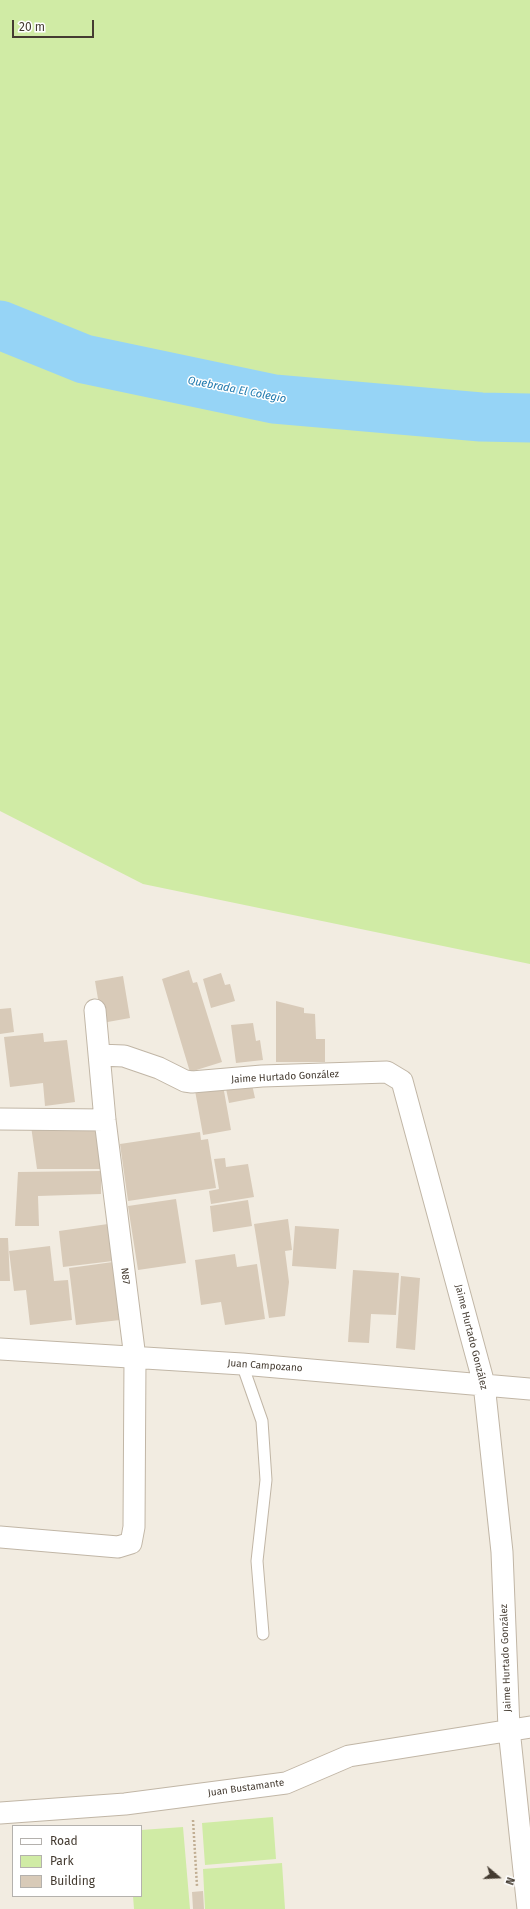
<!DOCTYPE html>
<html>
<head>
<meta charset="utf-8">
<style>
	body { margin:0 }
	#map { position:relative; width:530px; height:1909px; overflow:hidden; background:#f2ece1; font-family:"Fira Sans",sans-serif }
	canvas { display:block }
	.legend { position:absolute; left:12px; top:1825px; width:130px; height:72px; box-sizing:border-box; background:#fff; border:1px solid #b4b1ad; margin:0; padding:5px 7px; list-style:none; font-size:12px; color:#443b31 }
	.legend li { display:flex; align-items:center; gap:8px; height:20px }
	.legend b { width:20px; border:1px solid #b4b1ad }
	.north { position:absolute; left:478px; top:1857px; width:40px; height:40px; -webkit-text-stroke:3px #fff; paint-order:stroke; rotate:109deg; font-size:11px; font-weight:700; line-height:16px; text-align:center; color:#443b31 }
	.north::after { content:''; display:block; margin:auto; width:14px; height:18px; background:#443b31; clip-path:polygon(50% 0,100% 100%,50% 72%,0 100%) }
	.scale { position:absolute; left:12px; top:20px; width:82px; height:18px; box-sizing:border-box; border:2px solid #443b31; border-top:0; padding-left:5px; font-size:12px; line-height:14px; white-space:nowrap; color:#443b31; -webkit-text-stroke:3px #fff; paint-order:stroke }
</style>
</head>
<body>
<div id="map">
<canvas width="530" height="1909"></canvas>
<ul class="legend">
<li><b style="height:5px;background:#fff"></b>Road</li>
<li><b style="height:11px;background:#d0eba5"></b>Park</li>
<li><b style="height:11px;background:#d8cab8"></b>Building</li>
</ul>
<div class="north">N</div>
<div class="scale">20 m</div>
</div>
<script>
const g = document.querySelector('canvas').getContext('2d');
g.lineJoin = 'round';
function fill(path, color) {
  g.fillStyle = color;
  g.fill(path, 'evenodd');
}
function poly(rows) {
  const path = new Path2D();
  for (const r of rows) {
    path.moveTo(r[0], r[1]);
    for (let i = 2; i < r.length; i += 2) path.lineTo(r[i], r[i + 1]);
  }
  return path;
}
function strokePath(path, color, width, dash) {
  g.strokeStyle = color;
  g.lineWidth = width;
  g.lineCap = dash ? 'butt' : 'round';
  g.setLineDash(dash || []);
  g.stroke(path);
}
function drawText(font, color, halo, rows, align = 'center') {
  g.font = font + ' "Fira Sans",sans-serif';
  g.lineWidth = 3;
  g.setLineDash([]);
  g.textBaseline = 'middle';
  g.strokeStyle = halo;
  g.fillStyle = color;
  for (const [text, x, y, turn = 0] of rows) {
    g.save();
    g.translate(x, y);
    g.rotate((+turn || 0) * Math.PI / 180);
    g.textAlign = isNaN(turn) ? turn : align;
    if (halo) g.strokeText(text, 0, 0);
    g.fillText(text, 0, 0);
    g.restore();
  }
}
fill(poly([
	[0,0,530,0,530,964,143,884,0,811],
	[273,1817,276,1859,205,1865,202,1823],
	[183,1827,190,1909,134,1909,133,1896,141,1896,141,1830],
	[282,1863,285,1909,205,1909,203,1869]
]), '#d0eba5');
strokePath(poly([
	[0,325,84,359,274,399,481,417,530,418]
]), '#96d4f6', 49);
fill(poly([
	[189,970,193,983,197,982,222,1062,190,1072,162,979],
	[221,973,225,985,230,984,235,1001,211,1008,203,979],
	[123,976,130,1018,102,1023,95,981],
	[276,1001,304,1008,304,1013,315,1014,316,1039,325,1039,325,1062,276,1062],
	[11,1008,14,1032,0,1034,0,1009],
	[253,1023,256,1041,260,1040,263,1060,236,1063,231,1025],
	[43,1033,44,1042,67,1040,75,1102,45,1106,43,1083,10,1087,4,1037],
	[222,1080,231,1130,203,1135,194,1085],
	[251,1080,255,1098,229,1103,225,1084],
	[96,1125,101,1169,37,1169,31,1126],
	[200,1132,201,1140,208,1139,216,1188,128,1201,120,1144],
	[225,1158,226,1167,248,1164,254,1197,211,1204,209,1191,219,1189,214,1159],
	[101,1171,101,1194,38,1196,39,1226,15,1226,18,1172],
	[176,1199,186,1263,138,1270,128,1206],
	[248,1200,252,1226,213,1232,210,1206],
	[288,1219,292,1250,285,1251,289,1282,285,1316,269,1318,254,1224],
	[108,1224,113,1261,63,1267,59,1231],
	[295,1226,339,1229,336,1269,292,1266],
	[0,1238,8,1238,10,1281,0,1281],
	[50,1246,54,1281,68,1280,72,1320,30,1325,26,1290,14,1291,9,1251],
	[235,1254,237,1267,257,1264,265,1319,225,1325,221,1302,201,1305,195,1260],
	[113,1262,120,1320,76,1325,69,1268],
	[353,1270,399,1273,396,1315,371,1314,369,1343,348,1342],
	[401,1276,420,1278,415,1350,396,1348],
	[203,1891,204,1909,193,1909,192,1892]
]), '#d8cab8');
const service = poly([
	[242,1364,262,1421,266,1480,257,1561,263,1634]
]);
const minor = poly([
	[99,1055,124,1056,159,1068,185,1081,192,1082,262,1076,387,1072,402,1081,484,1384,502,1552,509,1729,528,1909],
	[0,1119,105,1120],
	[0,1349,242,1364,530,1389],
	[0,1537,118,1547,131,1543,134,1527,135,1358,105,1120,95,1010],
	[0,1813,125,1804,286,1783,349,1756,530,1727]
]);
strokePath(service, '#c1b6a6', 13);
strokePath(minor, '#c1b6a6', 23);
strokePath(poly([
	[193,1820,197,1886]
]), '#c1ae93', 2.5, [2, 2]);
strokePath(service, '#fff', 11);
strokePath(minor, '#fff', 21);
drawText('10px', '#443b31', '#fff', [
	["Jaime Hurtado González",285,1077,-3],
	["N87",125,1276,83],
	["Jaime Hurtado González",471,1337,76],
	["Juan Campozano",265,1366,4],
	["Jaime Hurtado González",506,1658,-92],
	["Juan Bustamante",246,1788,-8]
]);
drawText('italic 11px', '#227baf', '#fff', [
	["Quebrada El Colegio",237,390,11]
]);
</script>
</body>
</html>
